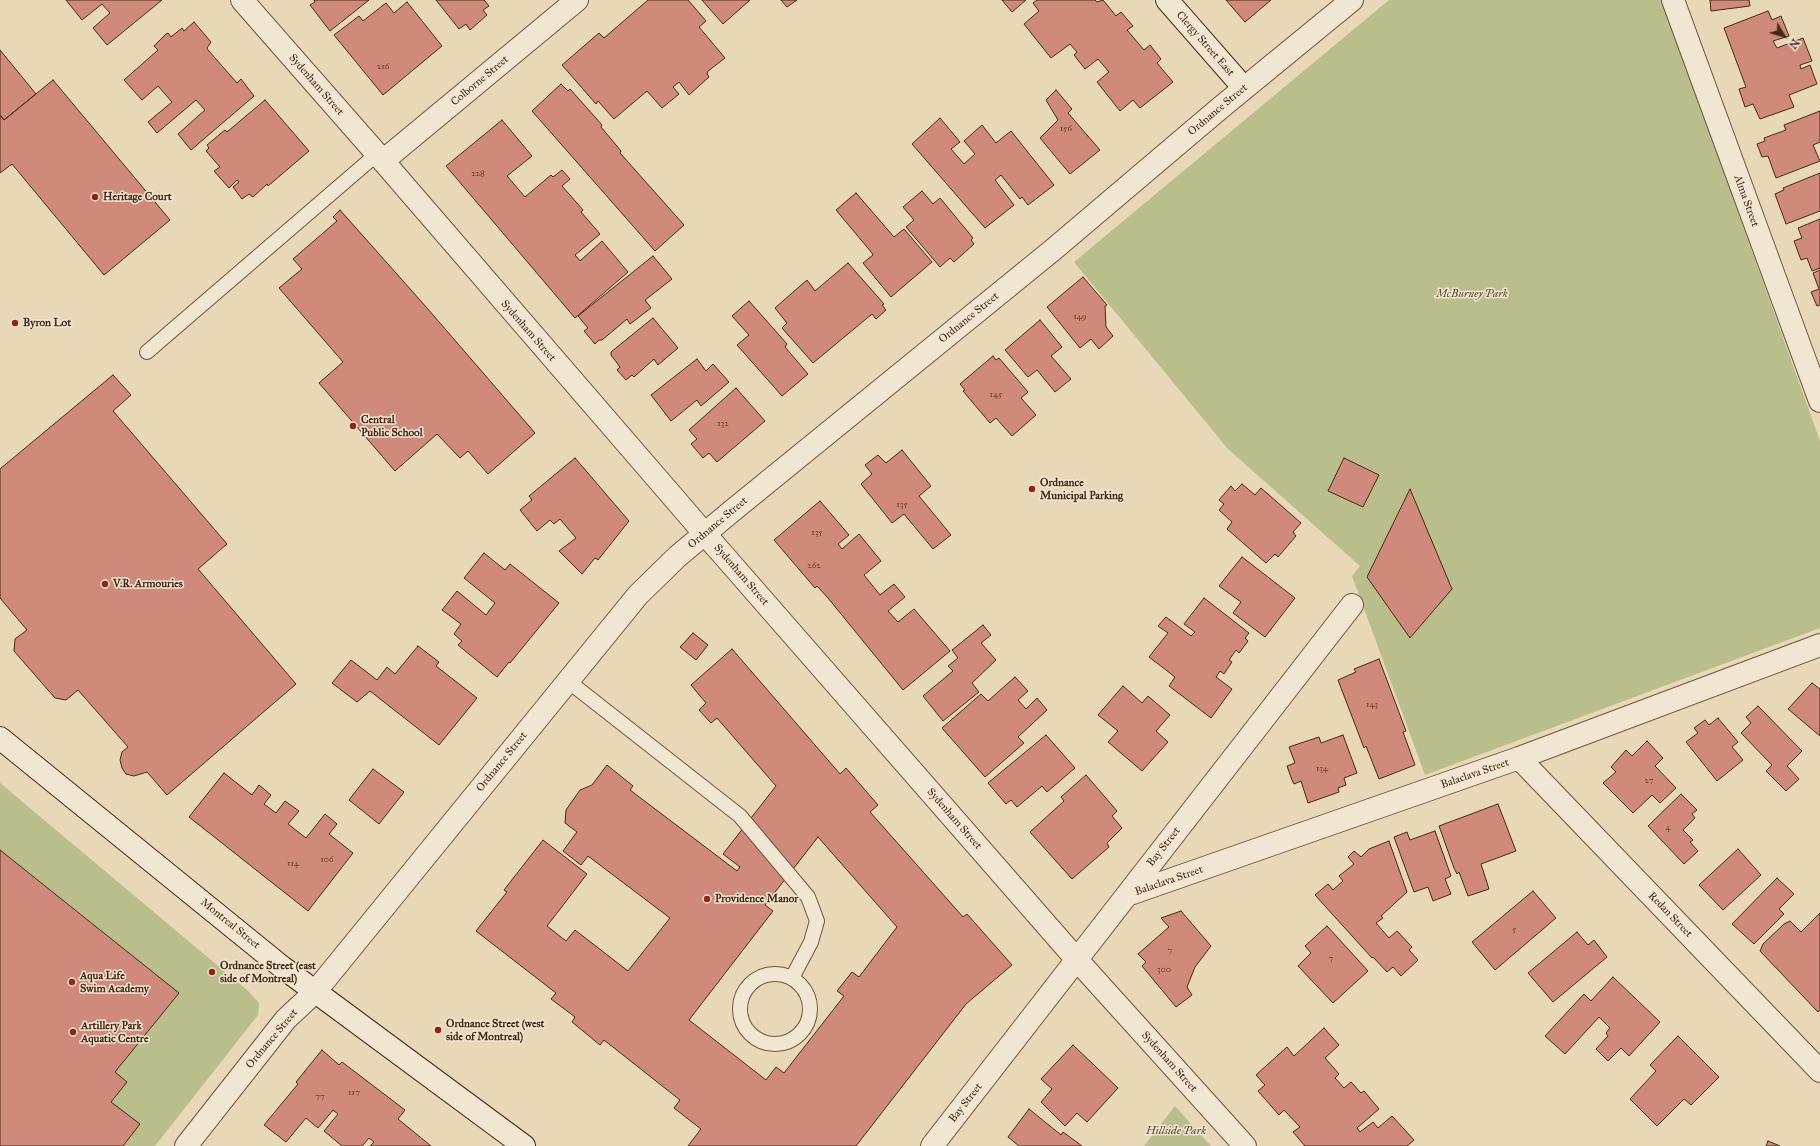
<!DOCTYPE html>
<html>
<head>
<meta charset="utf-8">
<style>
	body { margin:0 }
	#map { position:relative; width:1820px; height:1146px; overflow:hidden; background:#e9d8b8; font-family:"IM FELL Great Primer",serif }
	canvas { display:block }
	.north { position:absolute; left:1764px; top:16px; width:40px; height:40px; -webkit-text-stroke:3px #f1e6d1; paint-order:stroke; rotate:128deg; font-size:11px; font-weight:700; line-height:16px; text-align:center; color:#472917 }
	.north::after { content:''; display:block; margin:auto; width:14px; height:18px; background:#472917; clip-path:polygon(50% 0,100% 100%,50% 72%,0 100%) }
</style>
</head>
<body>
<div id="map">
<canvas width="1820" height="1146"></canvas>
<div class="north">N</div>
</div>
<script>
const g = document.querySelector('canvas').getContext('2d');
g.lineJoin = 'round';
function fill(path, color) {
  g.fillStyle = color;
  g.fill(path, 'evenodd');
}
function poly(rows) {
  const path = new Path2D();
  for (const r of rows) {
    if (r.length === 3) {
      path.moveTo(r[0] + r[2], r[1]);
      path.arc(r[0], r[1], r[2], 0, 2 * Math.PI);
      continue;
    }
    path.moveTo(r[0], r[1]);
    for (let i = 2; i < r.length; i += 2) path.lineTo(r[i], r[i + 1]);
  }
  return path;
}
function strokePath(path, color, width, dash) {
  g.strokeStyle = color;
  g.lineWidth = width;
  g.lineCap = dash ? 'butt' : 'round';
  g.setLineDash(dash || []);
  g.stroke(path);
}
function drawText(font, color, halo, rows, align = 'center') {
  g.font = font + ' "IM FELL Great Primer",serif';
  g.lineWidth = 3;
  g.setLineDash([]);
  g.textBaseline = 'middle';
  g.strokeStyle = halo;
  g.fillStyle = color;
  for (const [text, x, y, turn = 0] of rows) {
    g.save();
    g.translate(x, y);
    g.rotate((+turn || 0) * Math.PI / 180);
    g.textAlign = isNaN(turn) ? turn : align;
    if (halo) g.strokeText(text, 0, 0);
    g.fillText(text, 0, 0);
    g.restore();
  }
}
fill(poly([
	[1389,0,1662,0,1820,441,1820,628,1425,775,1352,576,1360,566,1228,449,1074,262],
	[0,783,248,991,259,1003,258,1015,155,1146,0,1146],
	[1175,1106,1211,1146,1144,1146]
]), '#babe8c');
const building = poly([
	[66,0,162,0,107,45,93,28,110,13,102,4,82,20,66,0],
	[314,0,369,0,330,31,310,5,315,2,314,0],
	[436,0,484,0,489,6,483,10,487,15,470,30,466,24,459,29,436,0],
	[648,0,688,0,706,21,699,27,725,58,708,71,707,74,709,77,689,95,679,82,673,87,679,94,662,108,647,91,614,119,598,101,596,104,562,65,599,33,604,38,648,0],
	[702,0,750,0,723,24,702,0],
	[781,0,797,0,787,7,781,0],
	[1002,0,1026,0,1012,12,1002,0],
	[1037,0,1095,0,1097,2,1103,0,1116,16,1121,12,1133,26,1127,30,1144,50,1150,45,1161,59,1157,63,1173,82,1140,108,1133,100,1120,111,1097,82,1109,72,1098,59,1085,69,1074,55,1077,52,1070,44,1051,58,1024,24,1039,11,1033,3,1037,0],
	[1226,0,1271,0,1245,22,1226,0],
	[1710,0,1749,0,1750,6,1711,11,1710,0],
	[407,2,442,46,383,95,334,35,359,16,363,21,386,3,394,13,407,2],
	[1768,11,1772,20,1781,16,1789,36,1773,41,1777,48,1803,38,1812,61,1800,65,1801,69,1810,65,1817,84,1789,95,1794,107,1760,119,1753,104,1745,107,1739,89,1746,87,1724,28,1768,11],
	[194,22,211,42,207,48,208,50,237,83,241,79,254,96,191,150,178,134,205,110,196,100,157,133,148,122,172,102,158,86,142,100,124,80,158,50,154,46,166,34,168,33,171,37,182,28,184,31,194,22],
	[0,50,36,94,4,120,0,115,0,50],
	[53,80,170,220,104,275,12,164,0,173,0,115,4,120,53,80],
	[561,84,568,91,570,89,602,125,601,127,621,151,620,153,684,225,655,251,532,111,561,84],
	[1056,90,1072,109,1068,113,1100,150,1070,174,1040,138,1058,120,1046,100,1056,90],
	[265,100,309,151,268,186,267,184,253,197,249,194,242,199,233,187,239,182,237,180,229,188,214,171,220,167,206,151,209,148,207,145,225,130,227,132,265,100],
	[1820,111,1820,142,1813,145,1820,161,1776,178,1768,156,1762,157,1757,144,1765,141,1764,138,1786,130,1784,125,1820,111],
	[940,118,960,142,951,149,964,164,975,154,964,141,982,125,996,143,1011,131,1054,185,1028,205,1022,197,1020,199,1001,175,995,180,1014,205,985,228,912,144,940,118],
	[502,120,532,156,507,176,525,197,551,175,553,177,562,170,570,179,562,186,583,210,581,212,600,234,575,255,580,261,602,241,628,272,575,318,446,166,502,120],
	[1820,173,1820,211,1786,224,1775,194,1784,190,1783,188,1820,173],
	[922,191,933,204,940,198,973,238,971,240,974,244,954,262,950,258,940,267,906,227,914,220,903,207,922,191],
	[856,193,894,237,904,229,932,262,891,297,863,263,873,255,872,253,836,210,856,193],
	[340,210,427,308,535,433,488,474,468,451,460,458,437,434,395,471,319,383,343,362,279,288,302,269,293,259,337,221,333,217,340,210],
	[1820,219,1820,268,1812,271,1807,258,1801,260,1794,241,1802,238,1798,228,1820,219],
	[653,256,672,279,645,300,651,308,630,324,627,319,602,340,599,340,595,344,584,331,588,328,578,316,653,256],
	[848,263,884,304,882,305,886,310,876,319,872,314,813,363,782,328,787,323,775,308,807,280,815,291,848,263],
	[1820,270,1820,305,1817,306,1811,292,1819,289,1813,273,1820,270],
	[1083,277,1107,305,1105,306,1106,327,1113,336,1099,349,1091,339,1080,348,1047,307,1083,277],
	[749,301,787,344,785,347,808,374,782,396,737,345,749,335,732,316,749,301],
	[653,318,678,348,658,365,654,359,634,377,632,375,626,380,617,370,620,367,611,355,611,352,653,318],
	[1040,320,1062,347,1051,356,1071,379,1055,392,1037,370,1028,377,1005,350,1040,320],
	[993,356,996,360,999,358,1028,392,1021,398,1036,415,1012,436,996,418,990,423,963,391,965,390,960,384,993,356],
	[697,359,706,371,713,364,729,382,701,406,697,400,671,421,651,395,697,359],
	[113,375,131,395,113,411,227,544,198,569,296,684,167,795,147,772,134,776,126,774,122,768,120,760,122,752,128,747,78,690,66,700,55,698,14,651,15,639,27,630,0,598,0,469,113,375],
	[736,388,765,421,717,462,709,453,703,458,691,444,697,439,689,430,736,388],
	[902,450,931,486,919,496,951,535,933,549,904,514,892,523,861,484,872,474,865,465,878,455,886,463,902,450],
	[575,458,629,521,598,560,595,558,582,574,559,551,576,538,560,519,554,524,550,520,537,531,520,510,532,500,529,496,575,458],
	[1344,458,1379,475,1363,507,1328,491,1344,458],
	[1242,484,1255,495,1261,488,1301,523,1293,532,1296,536,1278,557,1275,554,1266,563,1227,529,1232,522,1219,510,1224,504,1219,500,1231,486,1235,491,1242,484],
	[1410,489,1452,589,1410,638,1367,577,1410,489],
	[820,501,849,535,838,544,842,549,859,534,881,561,864,575,880,595,894,584,905,597,888,611,898,622,914,609,950,651,903,690,828,598,817,586,815,588,774,540,820,501],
	[484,553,505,570,510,564,559,603,510,663,509,662,497,677,458,645,462,641,454,634,461,624,442,610,457,591,486,615,495,603,464,578,484,553],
	[1242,557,1295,598,1265,637,1233,613,1241,602,1219,586,1242,557],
	[1204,598,1249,633,1245,638,1248,641,1239,653,1236,650,1229,660,1232,662,1224,674,1220,671,1216,677,1232,689,1211,718,1169,686,1175,677,1149,657,1168,633,1158,626,1166,617,1191,636,1195,632,1184,624,1204,598],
	[983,625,991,635,981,643,996,660,972,683,979,692,943,721,923,696,953,671,948,666,958,658,952,650,983,625],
	[693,633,708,645,696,660,680,647,693,633],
	[418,646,439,662,436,666,477,698,439,745,370,691,357,702,332,683,351,660,377,680,387,667,395,674,418,646],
	[732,649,840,774,846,768,878,805,870,812,963,917,967,914,1012,965,966,1004,856,1146,688,1146,701,1129,674,1108,680,1100,604,1040,600,1045,572,1022,575,1017,551,999,556,993,476,931,507,892,504,890,543,840,587,874,547,926,566,941,575,930,628,971,670,918,588,856,581,865,563,851,577,832,565,823,566,810,580,790,592,785,607,765,633,786,630,790,737,871,740,867,723,854,776,786,717,718,711,723,699,710,706,703,691,685,732,649],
	[818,837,897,927,859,977,852,972,837,991,844,996,784,1073,776,1067,766,1080,689,1020,773,911,765,905,818,837],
	[1379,659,1406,731,1403,732,1415,765,1379,779,1366,746,1364,748,1338,680,1356,672,1354,669,1379,659],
	[1015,677,1028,691,1018,700,1026,709,1037,698,1047,710,1018,737,1024,743,985,777,942,728,981,694,988,701,1015,677],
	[1812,683,1820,689,1820,736,1788,709,1812,683],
	[1123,686,1142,703,1148,696,1170,715,1156,731,1168,742,1142,771,1108,742,1118,731,1098,715,1123,686],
	[1758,706,1802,751,1787,766,1799,779,1786,791,1766,771,1772,765,1741,733,1751,723,1746,717,1758,706],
	[1718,718,1738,742,1732,747,1743,760,1717,781,1686,742,1698,733,1694,728,1705,720,1709,725,1718,718],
	[1046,735,1075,768,1047,792,1042,786,1017,807,1011,800,1006,804,988,783,1046,735],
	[1343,735,1357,773,1344,778,1346,785,1338,788,1339,792,1308,803,1301,781,1294,784,1292,780,1287,766,1295,763,1289,747,1319,737,1321,743,1343,735],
	[1647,741,1663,758,1655,766,1676,788,1660,803,1652,795,1633,813,1603,783,1616,772,1611,767,1626,750,1632,756,1647,741],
	[373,769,404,792,379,824,349,800,373,769],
	[224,773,252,795,259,785,271,795,264,804,276,813,285,801,299,811,288,824,306,838,325,814,337,824,329,834,353,853,308,911,189,817,224,773],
	[1086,775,1117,811,1112,816,1122,828,1107,843,1109,847,1072,879,1030,832,1064,801,1061,797,1086,775],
	[1681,794,1697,810,1692,814,1695,818,1683,830,1693,840,1690,842,1698,851,1684,864,1648,826,1681,794],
	[1498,804,1516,851,1481,864,1489,889,1468,896,1459,872,1457,874,1454,868,1439,826,1498,804],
	[1435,831,1451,876,1445,879,1451,894,1433,901,1428,887,1414,892,1394,837,1407,832,1410,840,1435,831],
	[1389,841,1407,892,1381,916,1383,918,1376,923,1389,938,1397,931,1412,947,1409,950,1418,960,1401,976,1393,967,1387,972,1373,957,1372,958,1315,895,1328,884,1333,890,1343,881,1339,876,1354,864,1348,857,1354,851,1361,857,1369,849,1389,841],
	[1738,849,1761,875,1723,910,1699,885,1738,849],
	[0,850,179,993,115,1072,127,1082,111,1102,140,1124,123,1146,0,1146,0,850],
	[1777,878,1794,894,1779,909,1784,914,1754,944,1732,924,1777,878],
	[1533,891,1556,918,1495,970,1472,942,1533,891],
	[1181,911,1211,946,1195,967,1187,987,1192,995,1176,1007,1142,966,1146,962,1138,954,1169,927,1161,918,1181,911],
	[1820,913,1820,1010,1818,1012,1760,951,1763,944,1784,924,1790,921,1801,932,1820,913],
	[1327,926,1368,971,1333,1003,1298,966,1311,953,1305,946,1327,926],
	[1577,932,1588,945,1594,940,1607,957,1553,1002,1528,973,1577,932],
	[1613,977,1660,1022,1629,1056,1621,1048,1608,1061,1596,1049,1608,1036,1606,1033,1610,1028,1599,1017,1565,1054,1545,1036,1584,994,1591,1001,1613,977],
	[1324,1028,1339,1045,1325,1058,1339,1074,1335,1078,1344,1088,1351,1082,1361,1093,1364,1091,1379,1109,1357,1128,1360,1132,1373,1122,1378,1128,1392,1116,1414,1140,1407,1146,1305,1146,1293,1132,1300,1127,1284,1110,1279,1115,1258,1091,1265,1085,1256,1075,1287,1047,1294,1056,1324,1028],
	[1678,1036,1719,1077,1691,1105,1684,1099,1657,1126,1630,1099,1656,1071,1650,1065,1678,1036],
	[1073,1045,1118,1088,1087,1122,1077,1113,1065,1126,1041,1102,1052,1089,1041,1079,1073,1045],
	[322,1050,339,1065,342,1062,405,1110,398,1119,431,1146,370,1146,374,1142,369,1138,362,1146,342,1146,324,1131,338,1114,333,1110,318,1128,306,1118,286,1142,264,1125,298,1084,296,1082,322,1050],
	[1029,1109,1061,1135,1063,1132,1082,1146,1019,1146,1008,1137,1029,1109],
	[1768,1141,1780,1146,1766,1146,1768,1141]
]);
fill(building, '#cf8a7b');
strokePath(building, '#472917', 1);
const lane = poly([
	[147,352,377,154],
	[568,681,740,816,808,897,817,921,811,942,792,978],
	[775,1009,35]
]);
const street = poly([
	[242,0,377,154,705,534,1078,961,1245,1146],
	[1673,0,1820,401],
	[383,161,577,0],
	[1519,758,1820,1071],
	[1127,895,1519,758,1820,645],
	[186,1146,286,1019,315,992,638,595,678,556,732,511,1054,249,1219,109,1352,0],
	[932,1146,1352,605]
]);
const secondary = poly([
	[1167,0,1244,88],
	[0,738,282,967,524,1146]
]);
strokePath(lane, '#70553f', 16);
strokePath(street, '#70553f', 24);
strokePath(secondary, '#472917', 24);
strokePath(lane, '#f1e6d1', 14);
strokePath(street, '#f1e6d1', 22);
strokePath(secondary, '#f1e6d1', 22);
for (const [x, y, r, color] of [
	[95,197,4,"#8f2418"],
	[15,323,4,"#8f2418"],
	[353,426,4,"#8f2418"],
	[1032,489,4,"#8f2418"],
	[105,584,4,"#8f2418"],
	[707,899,4,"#8f2418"],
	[212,972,4,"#8f2418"],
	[72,982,4,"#8f2418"],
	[438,1030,4,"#8f2418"],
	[73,1032,4,"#8f2418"]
]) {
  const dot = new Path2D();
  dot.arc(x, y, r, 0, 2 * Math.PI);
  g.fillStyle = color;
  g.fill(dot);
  strokePath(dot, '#f1e6d1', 1.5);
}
drawText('9px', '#694130', null, [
	["216",383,67],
	["156",1066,129],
	["228",478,174],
	["149",1080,317],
	["145",996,395],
	["132",723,424],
	["135",902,505],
	["135",817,533],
	["262",814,566],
	["143",1372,705],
	["134",1322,769],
	["27",1649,781],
	["4",1668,828],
	["106",327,860],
	["114",293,864],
	["5",1514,930],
	["7",1170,951],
	["7",1331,959],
	["300",1164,970],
	["117",354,1093],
	["77",320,1097]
]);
drawText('11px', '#472917', '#f1e6d1', [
	["Clergy Street East",1205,44,49],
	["Colborne Street",480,81,-40],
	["Sydenham Street",316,85,49],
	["Ordnance Street",1218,110,-40],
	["Alma Street",1746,201,70],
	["Ordnance Street",969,318,-39],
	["Sydenham Street",528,331,49],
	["Ordnance Street",718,523,-40],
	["Sydenham Street",741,575,49],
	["Ordnance Street",502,762,-51],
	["Balaclava Street",1475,774,-19],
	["Sydenham Street",954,819,49],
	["Bay Street",1164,847,-52],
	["Balaclava Street",1169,881,-19],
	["Redan Street",1670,915,46],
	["Montreal Street",230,924,39],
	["Ordnance Street",272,1039,-50],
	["Sydenham Street",1169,1062,48],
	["Bay Street",966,1103,-52]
]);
drawText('bold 11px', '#472917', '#f1e6d1', [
	["Heritage Court",103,197],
	["Byron Lot",23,323],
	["Central",361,420],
	["Public School",361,433],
	["Ordnance",1040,483],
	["Municipal Parking",1040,496],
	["V.R. Armouries",113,584],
	["Providence Manor",715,899],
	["Ordnance Street (east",220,966],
	["side of Montreal)",220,979],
	["Aqua Life",80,976],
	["Swim Academy",80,989],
	["Ordnance Street (west",446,1024],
	["side of Montreal)",446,1037],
	["Artillery Park",81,1026],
	["Aquatic Centre",81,1039]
], 'left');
drawText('italic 11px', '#5e472e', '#f1e6d1', [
	["McBurney Park",1472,294],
	["Hillside Park",1176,1131]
]);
</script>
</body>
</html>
